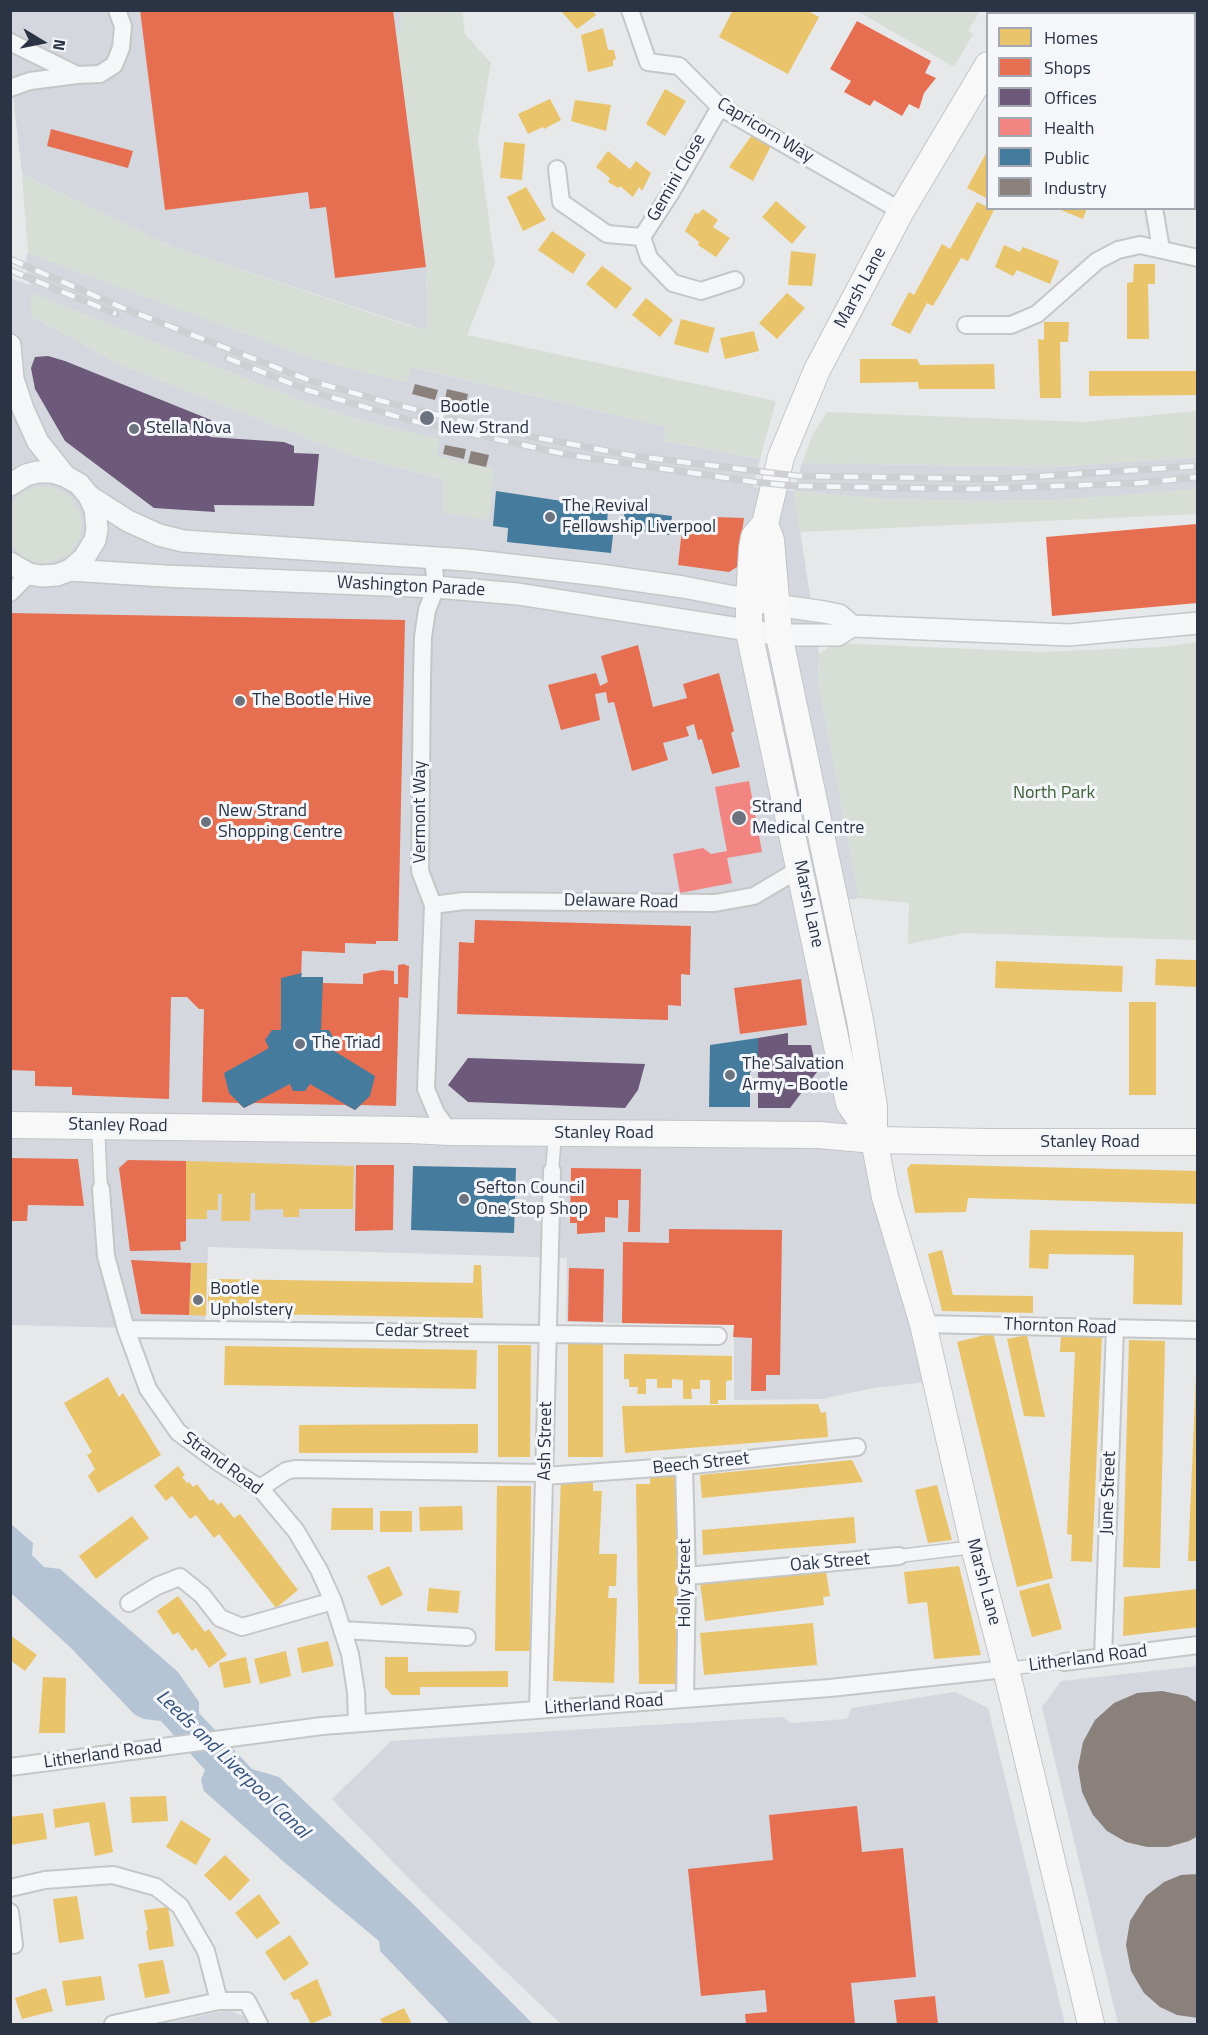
<!DOCTYPE html>
<html>
<head>
<meta charset="utf-8">
<style>
	body { margin:0 }
	#map { position:relative; width:1208px; height:2035px; overflow:hidden; background:#e6e8ea; font-family:"Titillium Web",sans-serif }
	canvas { display:block }
	.frame { position:absolute; inset:0; border:12px solid #2b3445; pointer-events:none }
	.legend { position:absolute; left:986px; top:12px; width:210px; height:198px; box-sizing:border-box; background:#f4f6f9; border:2px solid #a4a8b1; margin:0; padding:8px 10px; list-style:none; font-size:18px; color:#2b3445 }
	.legend li { display:flex; align-items:center; gap:12px; height:30px }
	.legend b { width:30px; border:2px solid #a4a8b1 }
	.north { position:absolute; left:12px; top:12px; width:60px; height:60px; -webkit-text-stroke:4px #f4f6f9; paint-order:stroke; rotate:100deg; font-size:16px; font-weight:700; line-height:24px; text-align:center; color:#2b3445 }
	.north::after { content:''; display:block; margin:auto; width:21px; height:27px; background:#2b3445; clip-path:polygon(50% 0,100% 100%,50% 72%,0 100%) }
</style>
</head>
<body>
<div id="map">
<canvas width="1208" height="2035"></canvas>
<div class="frame"></div>
<ul class="legend">
<li><b style="height:16px;background:#e9c46a"></b>Homes</li>
<li><b style="height:16px;background:#e76f51"></b>Shops</li>
<li><b style="height:16px;background:#6d597a"></b>Offices</li>
<li><b style="height:16px;background:#f28482"></b>Health</li>
<li><b style="height:16px;background:#457b9d"></b>Public</li>
<li><b style="height:16px;background:#8a817c"></b>Industry</li>
</ul>
<div class="north">N</div>
</div>
<script>
const g = document.querySelector('canvas').getContext('2d');
g.lineJoin = 'round';
function fill(path, color) {
  g.fillStyle = color;
  g.fill(path, 'evenodd');
}
function poly(rows) {
  const path = new Path2D();
  for (const r of rows) {
    path.moveTo(r[0], r[1]);
    for (let i = 2; i < r.length; i += 2) path.lineTo(r[i], r[i + 1]);
  }
  return path;
}
function strokePath(path, color, width, dash) {
  g.strokeStyle = color;
  g.lineWidth = width;
  g.lineCap = dash ? 'butt' : 'round';
  g.setLineDash(dash || []);
  g.stroke(path);
}
function drawText(font, color, halo, rows, align = 'center') {
  g.font = font + ' "Titillium Web",sans-serif';
  g.lineWidth = 6;
  g.setLineDash([]);
  g.textBaseline = 'middle';
  g.strokeStyle = halo;
  g.fillStyle = color;
  for (const [text, x, y, turn = 0] of rows) {
    g.save();
    g.translate(x, y);
    g.rotate((+turn || 0) * Math.PI / 180);
    g.textAlign = isNaN(turn) ? turn : align;
    if (halo) g.strokeText(text, 0, 0);
    g.fillText(text, 0, 0);
    g.restore();
  }
}
fill(poly([
	[10,11,400,11,402,31,397,32,426,267,428,331,175,248,22,174,11,79],
	[28,253,311,358,407,382,411,367,666,427,664,441,760,459,753,487,794,491,802,463,1054,467,1197,457,1197,489,1144,494,1056,500,978,501,883,499,794,491,819,654,818,680,859,898,825,904,936,1381,873,1388,822,1399,734,1400,734,1325,566,1322,567,1258,208,1247,205,1330,11,1325,10,278,29,285,26,256],
	[31,293,300,400,367,422,439,440,436,456,489,520,443,479,350,455,119,364,31,316],
	[1197,1666,1197,2024,1118,2024,1042,1707,1061,1681],
	[955,1692,988,1708,1065,2024,561,2024,423,1893,332,1799,391,1741,782,1717,791,1723,847,1719,852,1708],
	[228,2010,246,2017,249,2024,164,2024]
]), '#d4d7dd');
fill(poly([
	[400,11,462,11,465,34,491,63,478,140,495,264,467,335,776,401,760,459,664,441,666,427,412,367,407,383,310,358,28,253,22,174,175,248,410,326,428,330,426,267,396,32,402,31],
	[857,11,980,11,968,31,973,34,954,67],
	[31,293,300,400,367,422,439,439,437,456,494,469,489,520,443,513,443,479,350,455,119,364,31,316],
	[1197,411,1197,457,1054,467,802,463,812,436,827,412,1083,422],
	[43,486,55,488,66,494,74,502,80,513,82,525,80,537,74,548,66,556,46,563,25,560,11,545,11,503,20,494,31,488],
	[1197,489,1197,514,799,532,794,491,883,499,978,501,1056,500],
	[1197,642,1197,940,964,933,908,944,909,903,859,898,818,680,819,654,835,643,1040,652,1162,647]
]), '#d6ded6');
fill(poly([
	[11,1524,33,1543,32,1555,44,1567,60,1569,178,1672,199,1702,199,1713,252,1769,279,1777,412,1903,533,2024,450,2024,380,1951,379,1941,284,1862,204,1791,201,1780,205,1770,161,1721,144,1719,135,1715,70,1647,11,1593]
]), '#b4c4d5');
fill(poly([
	[560,10,592,10,596,15,577,29],
	[733,10,806,10,819,17,788,74,719,37],
	[1049,10,1125,10,1130,14,1047,14],
	[1144,10,1157,10,1163,14,1143,14],
	[603,28,608,50,614,50,616,59,613,60,613,66,588,72,581,35],
	[1194,40,1198,41,1198,68,1194,67],
	[665,89,686,101,665,136,646,124],
	[550,99,561,120,544,129,543,127,528,134,518,114],
	[575,100,611,105,606,131,571,121],
	[752,135,771,146,753,181,729,167],
	[504,142,525,144,522,180,500,178],
	[988,150,988,199,967,188],
	[608,151,630,169,636,161,651,173,642,191,639,187,633,197,620,186,618,188,608,182,610,178,596,167],
	[1194,163,1198,164,1198,194,1194,193],
	[526,187,546,220,523,231,507,197],
	[776,201,806,227,792,244,762,217],
	[977,202,994,210,968,261,961,258,933,306,927,303,910,334,891,325,909,292,914,295,942,244,950,249],
	[1056,208,1087,208,1083,219],
	[703,209,718,220,713,227,730,238,716,257,698,245,699,242,685,231,695,213,698,214],
	[552,231,586,254,573,274,538,250],
	[1004,245,1020,252,1023,247,1059,261,1050,284,1017,270,1013,276,995,267],
	[791,251,816,254,812,286,788,285],
	[1134,264,1155,264,1155,284,1148,284,1149,339,1127,339,1127,283,1133,282],
	[602,266,632,288,616,309,586,284],
	[787,293,805,308,777,339,759,323],
	[646,298,673,320,660,337,632,315],
	[681,319,715,328,708,353,674,344],
	[1044,322,1069,322,1068,342,1060,342,1061,398,1040,398,1038,339,1044,340],
	[754,331,759,351,725,359,720,338],
	[860,359,917,359,920,365,994,364,995,389,919,389,918,382,860,383],
	[1089,371,1198,371,1198,395,1089,396],
	[1156,959,1198,960,1198,987,1155,985],
	[996,961,1123,966,1122,992,995,988],
	[1129,1002,1156,1002,1156,1095,1129,1095],
	[186,1161,354,1166,353,1209,299,1209,299,1217,283,1217,283,1209,255,1210,255,1193,251,1193,250,1221,221,1221,222,1194,218,1194,218,1210,207,1210,207,1219,185,1219],
	[911,1164,1198,1171,1198,1204,968,1198,966,1212,915,1213,907,1169],
	[1030,1230,1183,1232,1182,1305,1133,1304,1134,1255,1049,1254,1048,1269,1029,1268],
	[942,1250,953,1295,1033,1296,1033,1313,942,1311,928,1254],
	[191,1263,207,1263,206,1316,189,1315],
	[474,1265,481,1265,483,1318,208,1313,208,1287,214,1287,214,1279,473,1283],
	[993,1333,1053,1578,1017,1587,957,1342],
	[1027,1335,1045,1417,1024,1416,1007,1339],
	[1061,1335,1102,1336,1092,1562,1071,1561,1072,1535,1067,1534,1075,1352,1060,1352],
	[1129,1340,1165,1341,1160,1568,1123,1567],
	[568,1341,603,1341,603,1457,568,1457],
	[498,1345,531,1345,530,1457,498,1457],
	[225,1346,477,1350,476,1389,224,1385],
	[624,1354,732,1356,732,1380,726,1381,726,1400,718,1400,718,1404,710,1404,710,1380,700,1380,700,1389,691,1389,692,1399,683,1399,683,1380,672,1379,672,1388,657,1388,657,1379,646,1379,646,1394,637,1394,638,1387,629,1387,629,1379,624,1379],
	[1196,1376,1198,1376,1198,1561,1188,1561],
	[108,1377,119,1397,123,1393,161,1455,98,1493,88,1476,95,1469,87,1455,92,1452,64,1403],
	[818,1404,821,1413,826,1412,828,1437,625,1453,622,1406],
	[478,1424,478,1453,299,1453,299,1425],
	[852,1460,863,1482,702,1498,700,1475],
	[178,1466,185,1475,182,1477,187,1483,189,1482,193,1487,197,1484,210,1501,213,1499,218,1505,221,1502,234,1518,240,1514,298,1590,276,1608,219,1534,214,1538,196,1515,190,1519,172,1496,166,1501,154,1486],
	[650,1477,676,1477,679,1684,639,1684,636,1484,650,1484],
	[561,1480,593,1481,593,1491,602,1491,599,1554,617,1554,616,1586,609,1586,608,1598,617,1598,614,1683,553,1681],
	[937,1485,952,1540,928,1543,915,1490],
	[497,1486,531,1486,530,1651,495,1651],
	[462,1506,463,1530,420,1531,419,1507],
	[332,1508,373,1508,373,1530,331,1530],
	[380,1511,412,1511,412,1532,380,1532],
	[132,1516,149,1538,96,1579,79,1556],
	[854,1517,856,1543,703,1555,702,1530],
	[389,1566,403,1595,381,1606,367,1576],
	[825,1566,830,1596,823,1597,824,1605,705,1621,700,1583],
	[959,1566,981,1655,934,1659,927,1602,908,1604,904,1572],
	[1049,1583,1062,1629,1032,1637,1019,1591],
	[429,1588,460,1591,458,1613,427,1611],
	[1198,1589,1198,1627,1123,1636,1124,1597],
	[178,1596,205,1632,209,1629,227,1655,209,1668,196,1648,192,1651,178,1632,173,1635,157,1611],
	[813,1623,817,1665,704,1675,700,1633],
	[10,1635,37,1655,25,1671,10,1660],
	[328,1641,334,1666,302,1673,297,1648],
	[286,1651,291,1676,260,1684,254,1659],
	[246,1657,251,1683,224,1688,219,1663],
	[385,1657,408,1657,408,1672,508,1671,508,1687,420,1687,420,1695,392,1695,385,1687],
	[43,1677,66,1678,65,1733,39,1733],
	[166,1796,168,1821,132,1823,130,1797],
	[105,1802,113,1852,95,1856,89,1822,55,1828,53,1809],
	[43,1813,47,1839,10,1845,10,1817],
	[181,1820,211,1839,196,1865,166,1847],
	[225,1855,250,1880,230,1901,204,1875],
	[259,1894,280,1923,257,1939,235,1913],
	[77,1896,84,1939,59,1943,53,1899],
	[168,1907,174,1946,149,1950,146,1931,148,1930,144,1910],
	[290,1935,309,1964,284,1981,265,1952],
	[163,1960,170,1993,145,1998,138,1964],
	[101,1976,105,2000,66,2006,62,1981],
	[317,1979,332,2015,311,2024,298,1999,294,2000,290,1993],
	[46,1988,53,2011,22,2019,15,1998],
	[404,2008,412,2024,383,2024,380,2019]
]), '#e9c46a');
fill(poly([
	[140,10,393,10,426,267,335,278,326,207,310,209,308,192,165,210],
	[857,21,931,61,925,73,936,78,924,93,919,109,909,104,902,116,874,100,870,106,844,92,851,81,830,69],
	[51,129,133,151,128,168,47,146],
	[714,517,744,518,737,567,729,572,678,565,683,521,713,525],
	[1197,524,1197,603,1052,616,1046,537],
	[10,613,405,620,398,941,376,941,376,944,345,943,345,953,302,951,301,977,323,977,323,983,363,984,363,974,382,970,394,971,394,984,398,984,398,965,405,964,405,965,409,966,408,998,399,997,396,1106,361,1105,355,1110,345,1105,254,1103,244,1108,238,1103,202,1102,204,1009,199,1009,187,997,171,997,169,1099,72,1095,72,1087,35,1086,35,1071,10,1070],
	[638,645,653,707,687,698,683,684,719,673,734,731,731,733,740,767,712,774,702,739,698,740,694,724,686,727,689,736,663,743,668,760,632,771,614,702,608,703,606,692,595,694,600,720,561,730,548,685,596,673,600,686,608,682,601,656],
	[475,920,691,926,690,975,681,974,681,1006,668,1005,668,1020,457,1014,459,942,474,943],
	[801,979,807,1025,740,1034,734,988],
	[10,1158,78,1159,84,1206,28,1205,27,1221,10,1221],
	[128,1160,186,1161,186,1241,180,1242,181,1250,130,1251,119,1168],
	[356,1165,394,1165,393,1230,355,1231],
	[571,1168,641,1169,640,1232,628,1232,629,1200,618,1200,618,1218,605,1217,605,1232,577,1234,577,1223,570,1223],
	[669,1229,782,1230,780,1375,766,1375,766,1391,751,1391,752,1338,733,1337,734,1325,622,1323,623,1242,669,1243],
	[131,1260,191,1263,189,1315,141,1314],
	[569,1268,604,1269,603,1322,568,1321],
	[857,1806,862,1852,903,1848,916,1977,851,1983,855,2024,746,2024,745,2014,767,2012,765,1990,701,1996,688,1869,773,1860,769,1815],
	[935,1996,938,2024,897,2024,894,2000]
]), '#e76f51');
fill(poly([
	[48,356,65,361,211,420,210,437,284,442,294,446,294,453,319,454,314,506,214,505,215,512,154,508,65,441,35,389,31,368,35,357],
	[788,1033,788,1045,811,1045,817,1072,790,1108,758,1108,758,1038],
	[468,1058,645,1064,638,1090,625,1108,468,1102,448,1085]
]), '#6d597a');
fill(poly([
	[749,781,762,852,727,858,732,883,680,893,673,854,703,848,711,854,727,851,715,787]
]), '#f28482');
fill(poly([
	[496,491,608,508,607,525,614,526,611,553,507,542,508,528,493,526],
	[625,510,672,516,670,535,622,529],
	[302,973,301,977,323,977,321,1030,329,1030,335,1041,331,1049,375,1076,370,1096,355,1110,310,1084,305,1091,293,1091,290,1084,244,1108,229,1093,224,1073,269,1048,265,1040,272,1030,281,1030,281,978],
	[758,1038,758,1072,750,1072,750,1107,709,1107,710,1045],
	[413,1166,516,1168,514,1233,411,1230]
]), '#457b9d');
fill(poly([
	[415,384,438,390,435,400,412,394],
	[447,389,468,394,466,404,445,399],
	[445,445,466,449,464,459,443,454],
	[471,451,489,455,486,467,468,463],
	[1162,1691,1187,1696,1198,1703,1198,1836,1189,1841,1168,1847,1147,1847,1126,1842,1107,1831,1093,1815,1082,1792,1078,1767,1083,1742,1095,1720,1114,1703,1137,1693],
	[1198,1874,1198,2018,1177,2015,1160,2007,1144,1993,1131,1971,1126,1945,1130,1921,1146,1896,1164,1882,1181,1875]
]), '#8a817c');
const pedestrian = poly([
	[98,1126,101,1189],
	[552,1171,555,1134],
	[899,1556,974,1547],
	[1006,1669,1064,1662]
]);
const minor = poly([
	[630,10,648,62,679,66,720,107,901,211],
	[10,42,77,75,100,74,114,65,121,48,123,26,117,10],
	[10,88,30,81,77,75],
	[1194,99,1198,93],
	[720,107,670,194,642,237,649,258,673,283,701,291,735,280],
	[557,169,561,202,607,234,642,237],
	[1154,208,1161,249],
	[966,325,1011,325,1037,314,1097,261,1118,250,1140,245,1198,258],
	[433,557,436,587,427,610,423,637,422,677,420,871,433,905,426,1089,436,1113,450,1132],
	[10,593,29,574],
	[433,905,464,901,715,903,754,896,801,868],
	[101,1189,106,1256,126,1329,148,1389,178,1432,221,1464,260,1488,296,1531,319,1570,333,1601,350,1654,356,1692,357,1723],
	[923,1324,1198,1330],
	[126,1329,718,1336],
	[684,1466,687,1576,685,1699],
	[545,1476,684,1466,857,1447],
	[260,1488,286,1471,295,1469,545,1473],
	[687,1576,899,1556],
	[129,1603,157,1586,180,1577,202,1595,220,1618,242,1627,333,1601],
	[342,1630,467,1637],
	[1103,1657,1115,1328],
	[1064,1662,1198,1645],
	[538,1710,552,1171],
	[10,1767,322,1726,830,1688,1006,1669],
	[10,1888,45,1880,113,1875,156,1887,180,1906,206,1951,219,2001],
	[10,1912,14,1945],
	[113,2024,219,2001,247,2001,259,2024]
]);
const tertiary = poly([
	[10,345,13,379,12,390],
	[13,379,23,409,38,442,65,476],
	[10,485,26,475,37,472,52,472,65,476,79,484,89,496,95,509,97,529,95,540,84,558,70,570,57,575,41,576,29,574,10,563],
	[89,496,128,521,159,535,183,541,467,560,599,575,683,587,776,605,824,612,839,615,852,626],
	[70,570,164,576,436,587,518,594,779,635,838,635,852,626,1069,635,1198,623]
]);
const primary = poly([
	[1015,14,1017,10],
	[765,524,771,540,779,635,860,1020,874,1106,874,1140,885,1197,923,1324,974,1547,1006,1669,1091,2024],
	[10,1125,410,1130,450,1132,819,1135,874,1140,987,1142,1198,1142],
	[874,1140,849,1103,749,632,749,600,752,549,754,537,765,524,781,457,817,370,901,211,988,65]
]);
strokePath(pedestrian, '#c4c6c8', 15);
strokePath(minor, '#c4c6c8', 20);
strokePath(tertiary, '#c4c6c8', 24);
strokePath(primary, '#c2c5c8', 28);
strokePath(pedestrian, '#f5f6f7', 12);
strokePath(minor, '#f5f6f7', 16);
strokePath(tertiary, '#f5f6f7', 21);
strokePath(primary, '#f8f8f8', 26);
const rail = poly([
	[10,259,123,308,311,381,382,401,497,430,634,456,798,476,998,479,1198,466],
	[10,270,116,314],
	[227,358,307,390,409,420,569,455,754,482,795,486,974,489,1140,483,1198,477]
]);
strokePath(rail, '#cecfd2', 7);
strokePath(rail, '#f4f6f9', 4.5, [14]);
for (const [x, y, r, color] of [
	[427,418,8,"#6c737f"],
	[134,429,6,"#6c737f"],
	[550,517,6,"#6c737f"],
	[240,701,6,"#6c737f"],
	[739,818,8,"#6c737f"],
	[206,822,6,"#6c737f"],
	[300,1044,6,"#6c737f"],
	[730,1075,6,"#6c737f"],
	[464,1199,6,"#6c737f"],
	[198,1300,6,"#6c737f"]
]) {
  const dot = new Path2D();
  dot.arc(x, y, r, 0, 2 * Math.PI);
  g.fillStyle = color;
  g.fill(dot);
  strokePath(dot, '#f4f6f9', 2);
}
drawText('18px', '#2b3445', '#f4f6f9', [
	["Capricorn Way",765,131,31],
	["Gemini Close",677,178,-60],
	["Marsh Lane",861,288,-62],
	["Washington Parade",411,587,3],
	["Vermont Way",421,812,-90],
	["Delaware Road",621,902,1],
	["Marsh Lane",808,904,78],
	["Stanley Road",118,1126,1],
	["Stanley Road",604,1134],
	["Stanley Road",1090,1143],
	["Thornton Road",1060,1327,2],
	["Cedar Street",422,1332,1],
	["Ash Street",546,1441,-89],
	["Strand Road",222,1464,36],
	["Beech Street",701,1464,-6],
	["June Street",1109,1493,-88],
	["Oak Street",830,1563,-5],
	["Marsh Lane",983,1582,75],
	["Holly Street",686,1583,-90],
	["Litherland Road",1088,1659,-7],
	["Litherland Road",604,1705,-4],
	["Litherland Road",103,1755,-8]
]);
drawText('18px', '#2b3445', '#f4f6f9', [
	["Bootle",440,408],
	["New Strand",440,429],
	["Stella Nova",146,429],
	["The Revival",562,507],
	["Fellowship Liverpool",562,528],
	["The Bootle Hive",252,701],
	["Strand",752,808],
	["Medical Centre",752,829],
	["New Strand",218,812],
	["Shopping Centre",218,833],
	["The Triad",312,1044],
	["The Salvation",742,1065],
	["Army - Bootle",742,1086],
	["Sefton Council",476,1189],
	["One Stop Shop",476,1210],
	["Bootle",210,1290],
	["Upholstery",210,1311]
], 'left');
drawText('18px', '#3f6138', '#f4f6f9', [
	["North Park",1054,794]
]);
drawText('italic 20px', '#34527a', '#f4f6f9', [
	["Leeds and Liverpool Canal",232,1765,44]
]);
</script>
</body>
</html>
